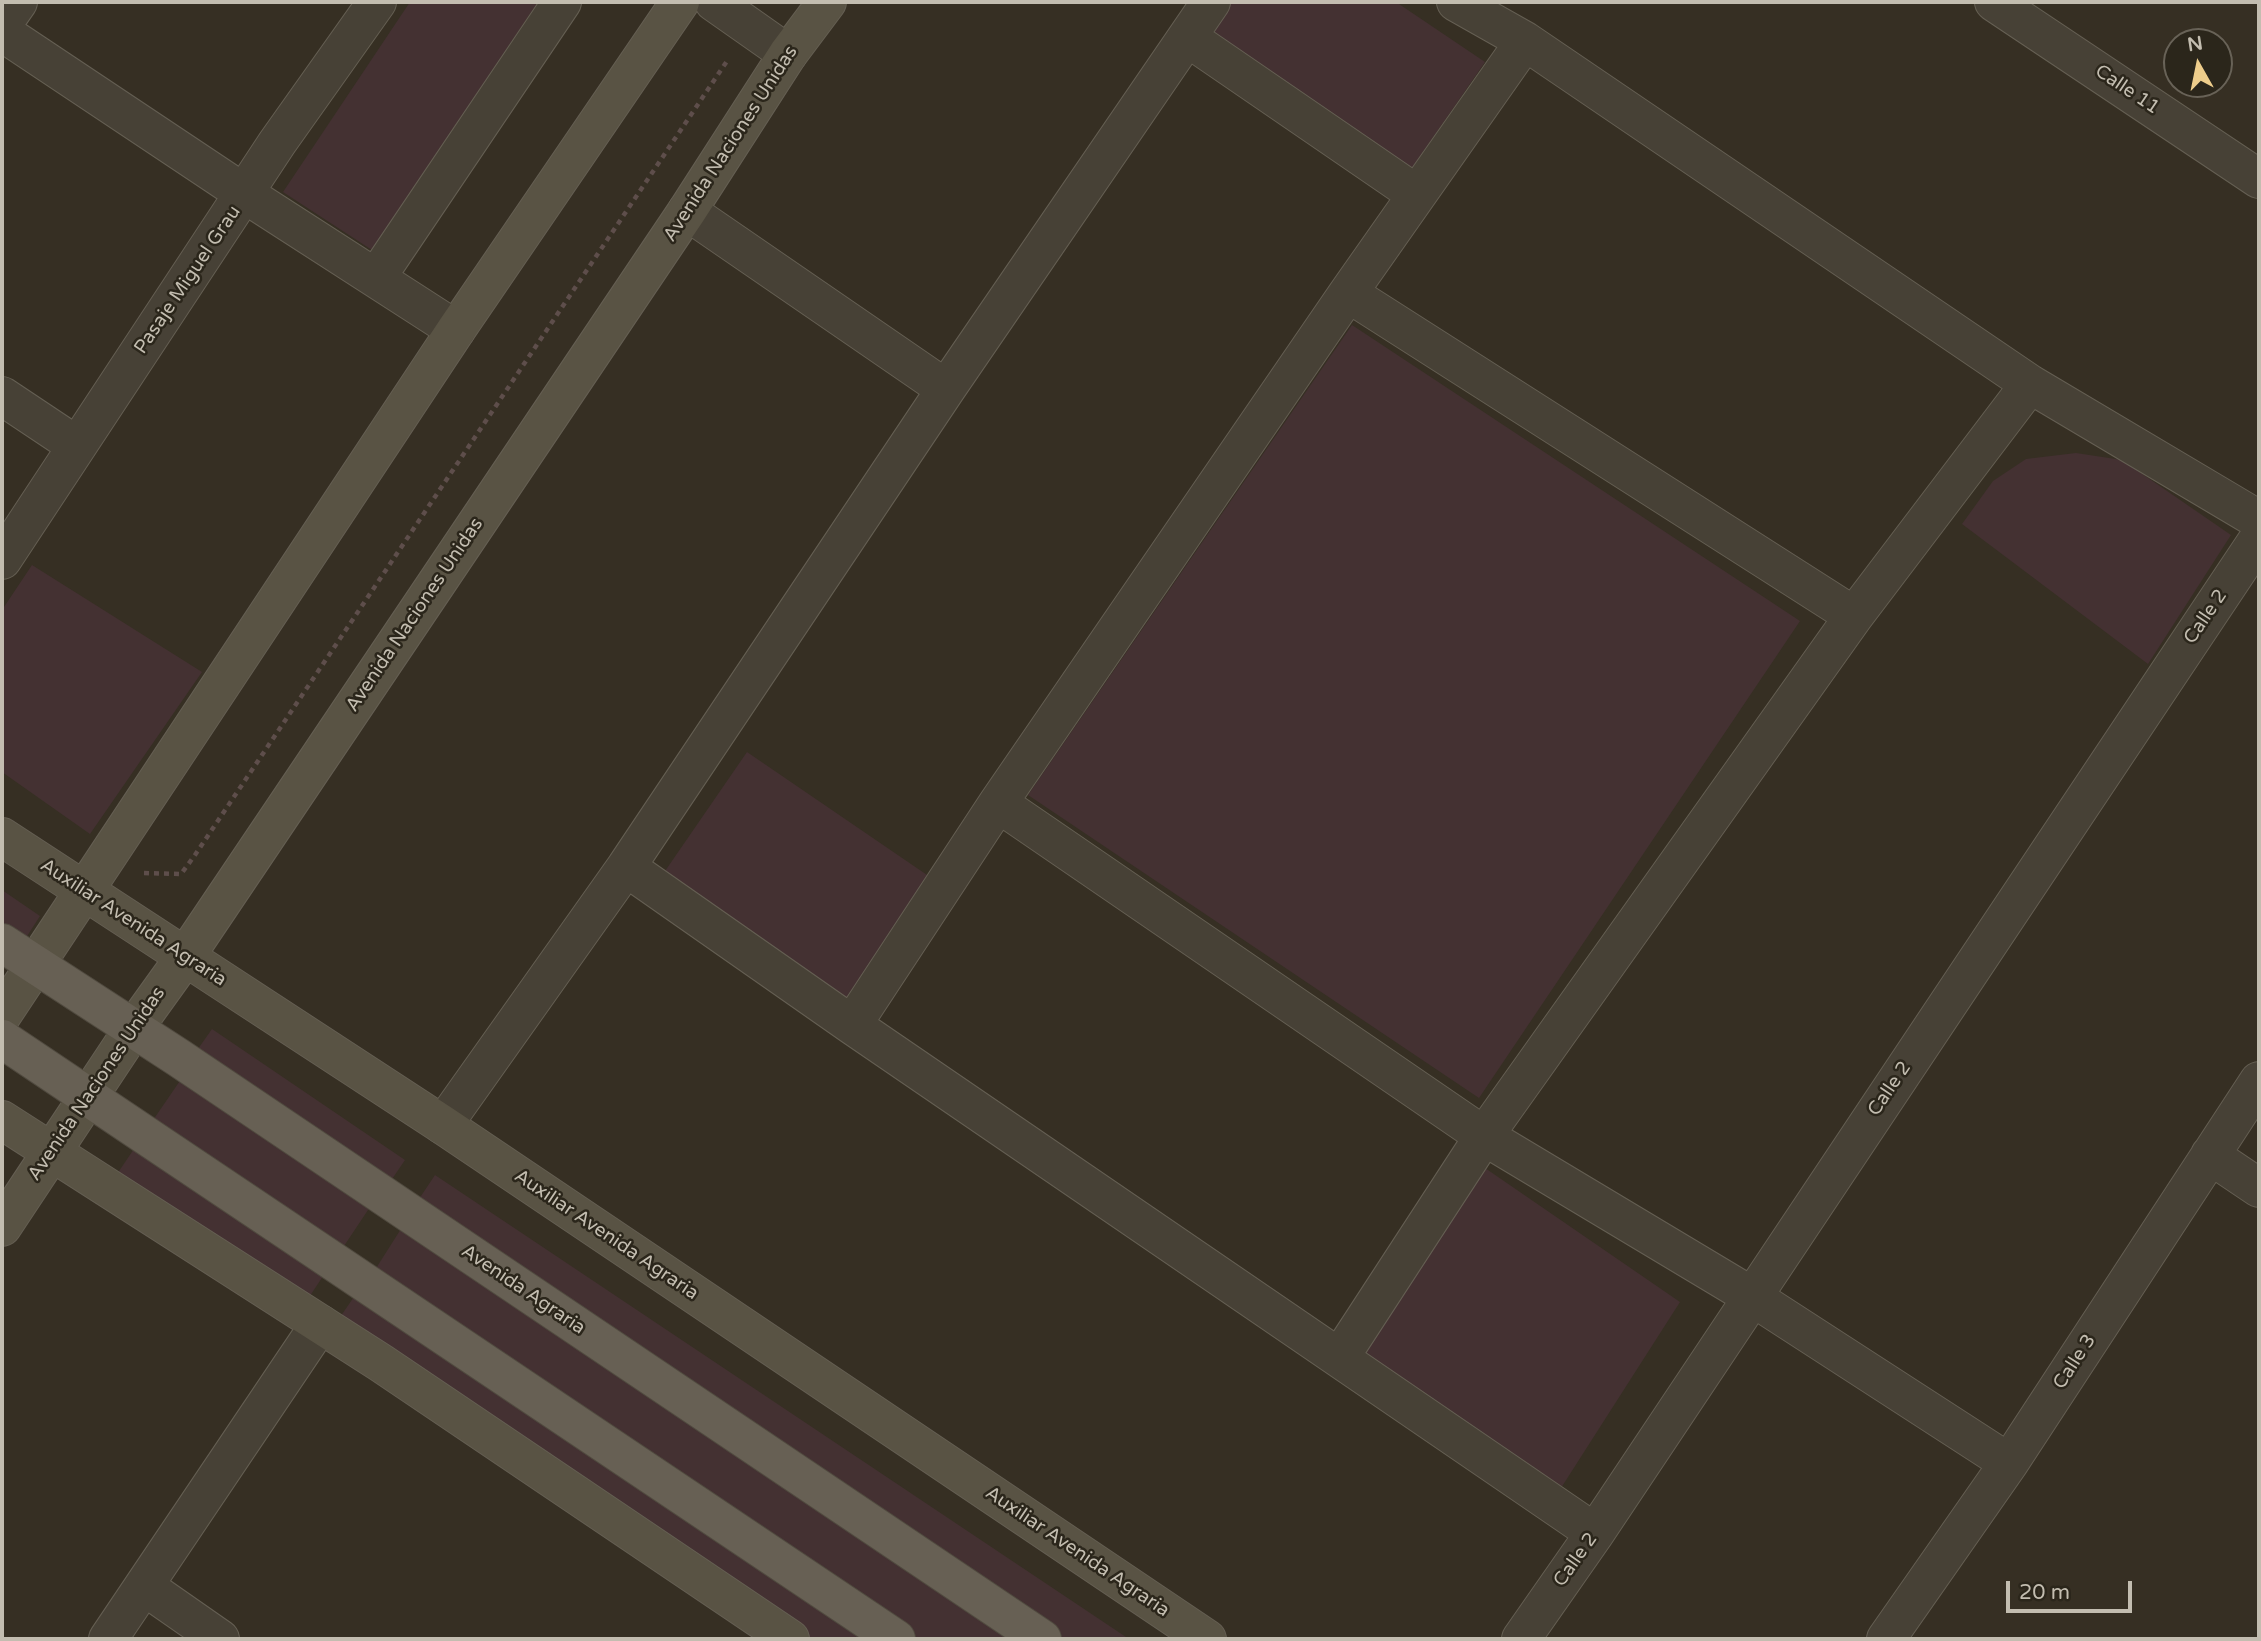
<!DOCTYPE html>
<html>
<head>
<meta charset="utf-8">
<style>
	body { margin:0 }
	#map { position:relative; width:2261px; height:1641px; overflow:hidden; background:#362f23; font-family:"Varela Round",sans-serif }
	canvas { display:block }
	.frame { position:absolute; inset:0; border:4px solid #c3bdb0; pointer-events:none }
	.north { position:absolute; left:2163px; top:28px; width:70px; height:70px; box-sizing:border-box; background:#2b261b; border:2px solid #686257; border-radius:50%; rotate:351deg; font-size:19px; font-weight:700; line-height:28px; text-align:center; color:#c3bdb0 }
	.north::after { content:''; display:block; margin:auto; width:24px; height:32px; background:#eecd8b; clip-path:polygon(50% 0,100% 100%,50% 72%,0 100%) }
	.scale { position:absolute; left:2006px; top:1581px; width:126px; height:32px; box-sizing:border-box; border:4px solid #c3bdb0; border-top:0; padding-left:9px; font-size:21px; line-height:24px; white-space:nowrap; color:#c3bdb0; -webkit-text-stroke:5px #2b261b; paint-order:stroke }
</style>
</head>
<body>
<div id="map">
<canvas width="2261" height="1641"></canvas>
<div class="frame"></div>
<div class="north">N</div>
<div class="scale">20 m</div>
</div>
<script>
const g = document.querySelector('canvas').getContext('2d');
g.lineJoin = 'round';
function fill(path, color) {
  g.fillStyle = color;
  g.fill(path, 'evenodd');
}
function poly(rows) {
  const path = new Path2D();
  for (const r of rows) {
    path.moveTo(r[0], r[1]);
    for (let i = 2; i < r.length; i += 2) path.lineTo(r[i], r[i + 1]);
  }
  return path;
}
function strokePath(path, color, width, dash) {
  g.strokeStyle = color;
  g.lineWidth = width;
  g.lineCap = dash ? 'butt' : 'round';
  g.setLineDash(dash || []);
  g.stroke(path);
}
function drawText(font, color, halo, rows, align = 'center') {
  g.font = font + ' "Varela Round",sans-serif';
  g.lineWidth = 5;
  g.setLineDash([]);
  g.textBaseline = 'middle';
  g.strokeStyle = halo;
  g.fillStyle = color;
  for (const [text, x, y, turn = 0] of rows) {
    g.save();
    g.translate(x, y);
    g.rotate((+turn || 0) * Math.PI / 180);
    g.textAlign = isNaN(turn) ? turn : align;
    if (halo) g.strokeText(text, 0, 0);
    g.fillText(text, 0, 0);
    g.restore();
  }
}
fill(poly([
	[410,2,538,2,372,250,283,192],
	[1231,2,1396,2,1485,62,1410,171,1208,36],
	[1352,325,1800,621,1479,1098,1028,795],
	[2076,453,2122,460,2231,535,2148,664,1962,524,1993,481,2026,459],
	[32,565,202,672,90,834,2,772,2,610],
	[747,752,930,877,847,998,663,874],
	[2,890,40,916,22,944,2,931],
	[212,1029,405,1160,386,1188,193,1056],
	[186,1072,376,1198,340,1252,149,1126],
	[140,1140,329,1267,304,1305,115,1177],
	[1485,1168,1680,1302,1561,1488,1363,1354],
	[435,1175,1129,1639,1058,1639,413,1208],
	[406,1221,1024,1639,914,1639,373,1273],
	[360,1288,881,1639,799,1639,334,1326]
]), '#443132');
const street = poly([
	[714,2,788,54],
	[1456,2,1525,41,2030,384,2259,520],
	[1994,2,2259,179],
	[2,25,18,2],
	[2,32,245,194,456,330],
	[1187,37,1416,194],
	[687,211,946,389],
	[376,278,562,2],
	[1348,293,1854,616],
	[2,396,77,446],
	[2,560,277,143,377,2],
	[998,803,1484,1136,1751,1296,2009,1463],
	[626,867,852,1025,1595,1533],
	[852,1025,998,803,1348,293,1525,41],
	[443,1125,626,867,946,389,1211,2],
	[2210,1155,2259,1188],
	[1340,1357,1484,1136,1854,616,2030,384],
	[144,1586,220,1639],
	[108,1639,320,1324],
	[1521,1639,1595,1533,2259,538],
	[1886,1639,2009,1463,2259,1081]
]);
const secondary = poly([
	[2,837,443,1125,1207,1639],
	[2,1015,456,330,680,2],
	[2,1120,381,1363,790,1639],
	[2,1227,134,1028,185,957,687,211,788,54,827,2]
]);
const primary = poly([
	[2,943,179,1058,1042,1639],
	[2,1039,896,1639]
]);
strokePath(street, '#655f53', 40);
strokePath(secondary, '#655f53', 40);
strokePath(primary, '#504a3f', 40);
strokePath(poly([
	[144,873,181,874,195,855,727,61]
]), '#5e4e4b', 4.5, [5, 5]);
strokePath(street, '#474136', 38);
strokePath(secondary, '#595344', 38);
strokePath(primary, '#676054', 38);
drawText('19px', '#c3bdb0', '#2b261b', [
	["Calle 11",2127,90,34],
	["Avenida Naciones Unidas",731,144,-57],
	["Pasaje Miguel Grau",188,280,-56],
	["Avenida Naciones Unidas",415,615,-56],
	["Calle 2",2206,617,-56],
	["Auxiliar Avenida Agraria",133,923,33],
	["Avenida Naciones Unidas",97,1084,-56],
	["Calle 2",1890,1089,-56],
	["Auxiliar Avenida Agraria",606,1235,34],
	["Avenida Agraria",523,1290,34],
	["Calle 3",2075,1362,-57],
	["Auxiliar Avenida Agraria",1077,1552,34],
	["Calle 2",1576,1560,-55]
]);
</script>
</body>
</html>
